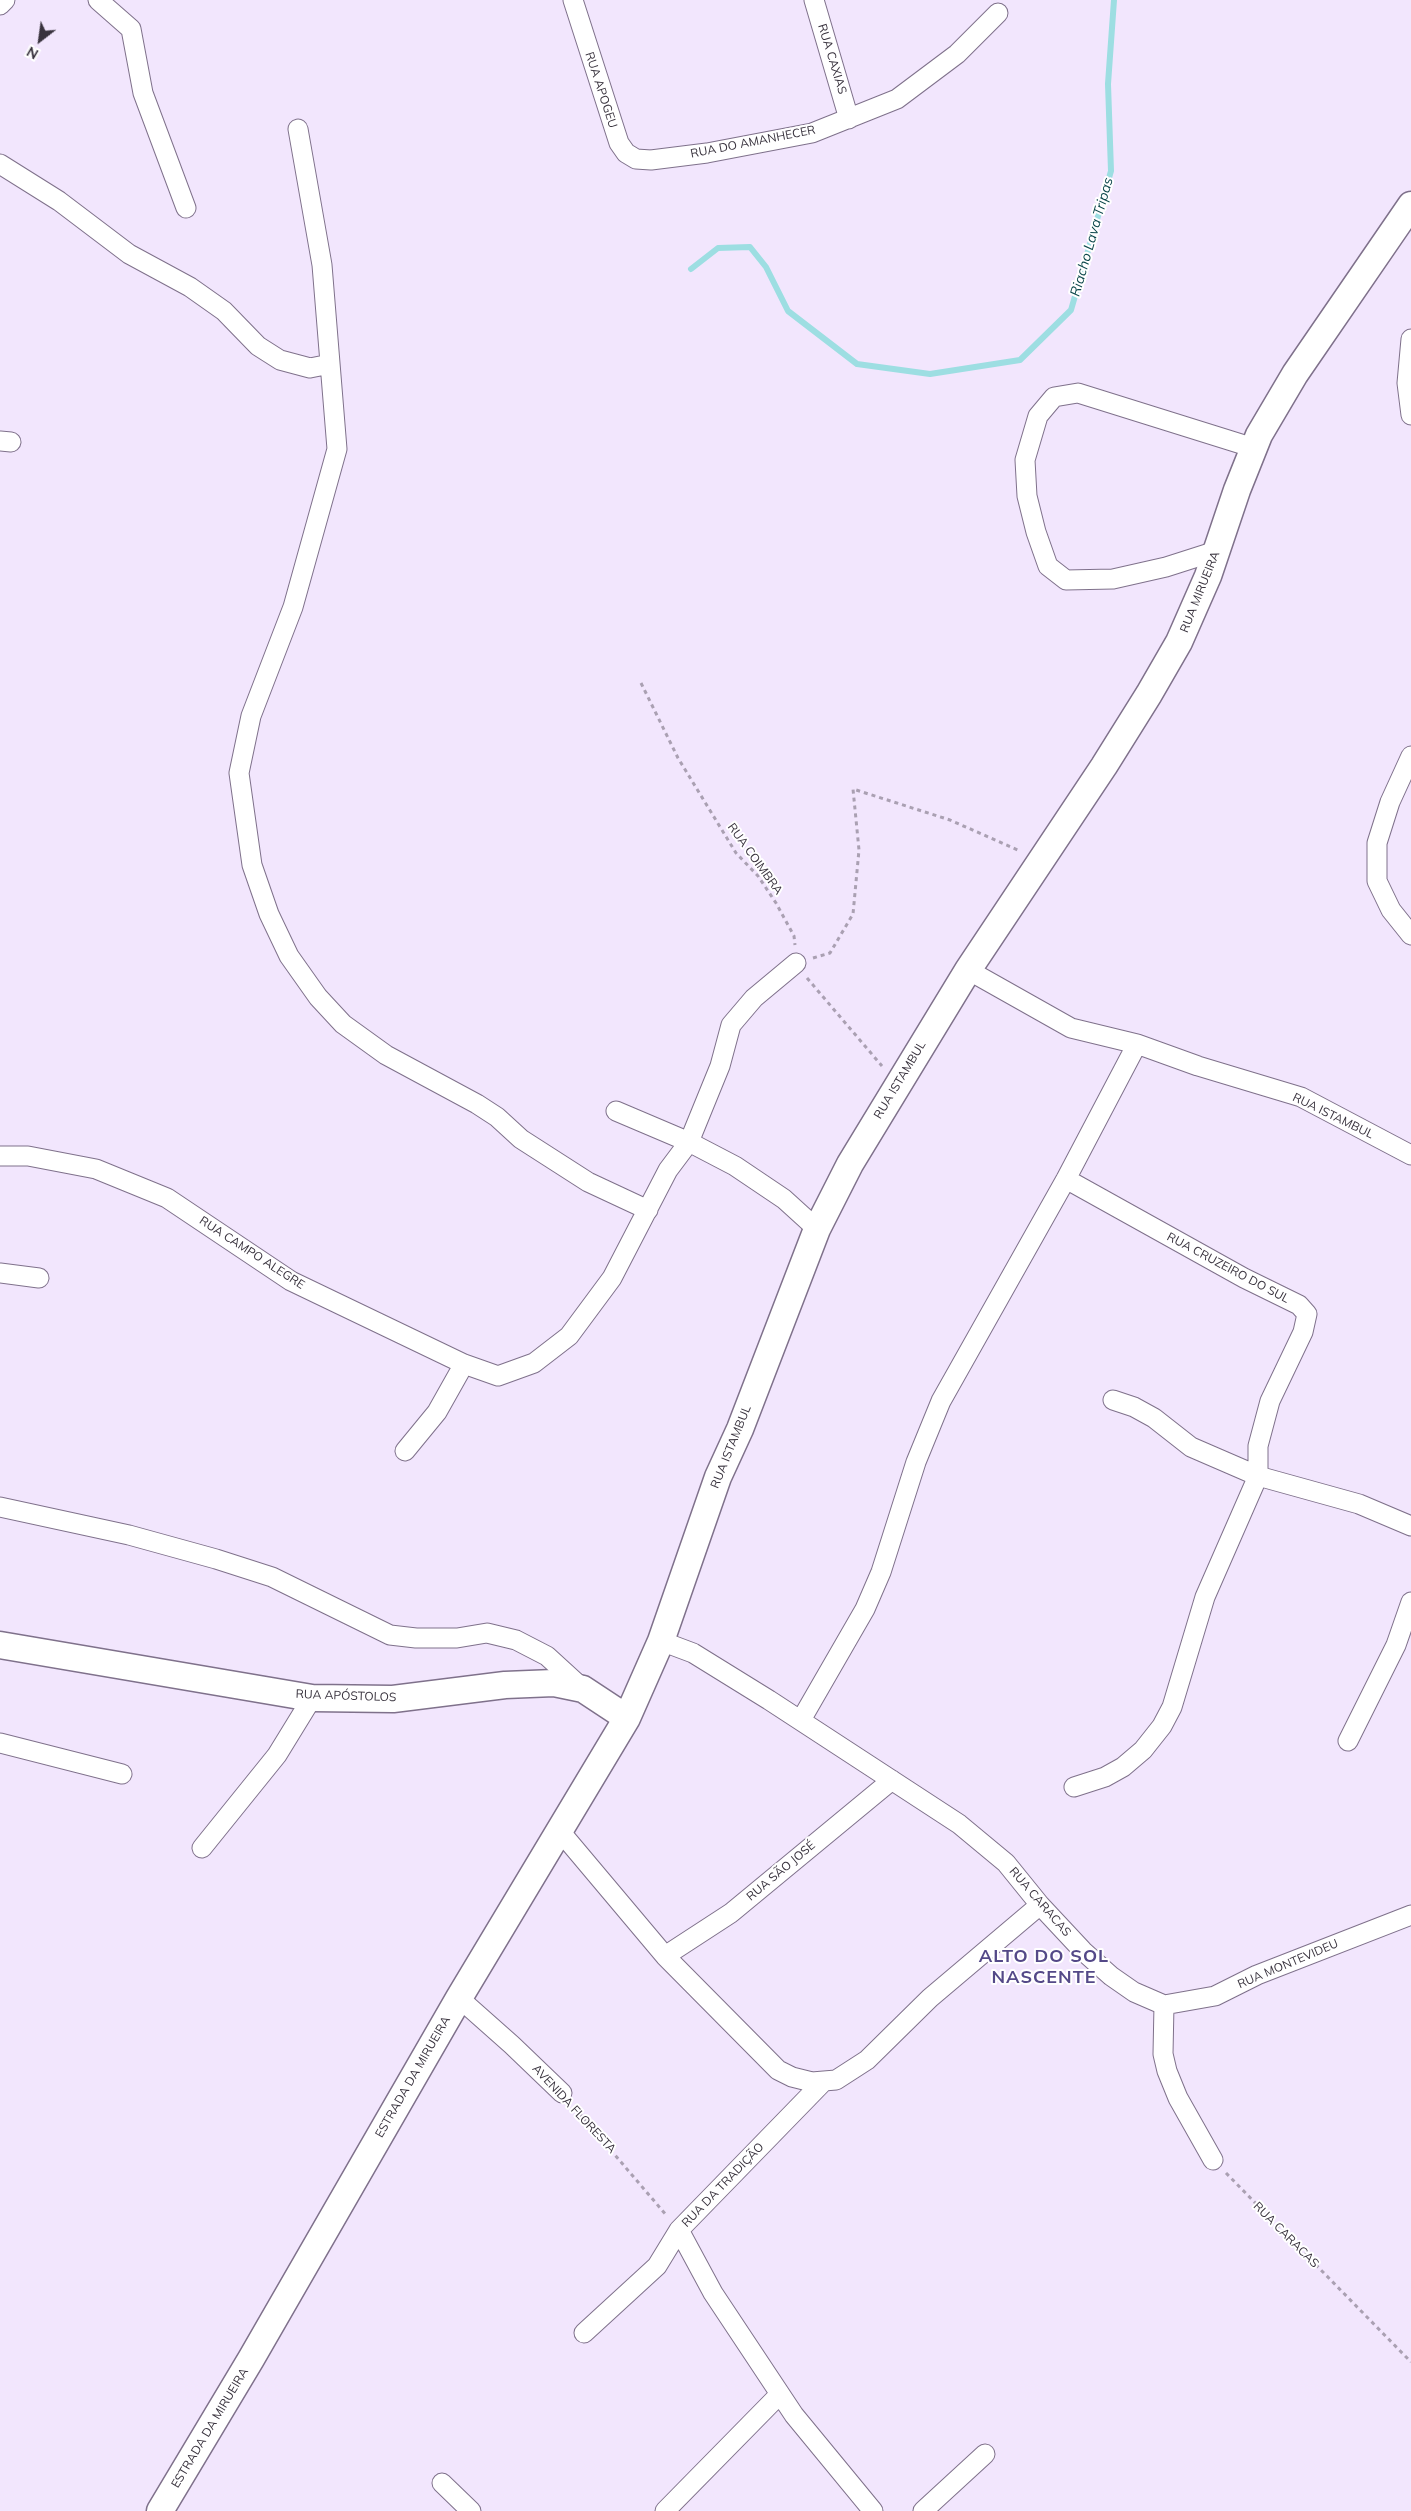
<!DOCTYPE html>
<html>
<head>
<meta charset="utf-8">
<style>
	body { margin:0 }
	#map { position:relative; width:1411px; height:2511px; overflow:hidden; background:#f2e6fd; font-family:Mulish,sans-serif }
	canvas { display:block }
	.north { position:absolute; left:15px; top:15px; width:50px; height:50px; -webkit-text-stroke:4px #fff; paint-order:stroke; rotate:210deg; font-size:14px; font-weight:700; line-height:20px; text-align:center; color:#39333e }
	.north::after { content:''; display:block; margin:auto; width:18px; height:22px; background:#39333e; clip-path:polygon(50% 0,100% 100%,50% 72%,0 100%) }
</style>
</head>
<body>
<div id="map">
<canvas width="1411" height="2511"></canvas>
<div class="north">N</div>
</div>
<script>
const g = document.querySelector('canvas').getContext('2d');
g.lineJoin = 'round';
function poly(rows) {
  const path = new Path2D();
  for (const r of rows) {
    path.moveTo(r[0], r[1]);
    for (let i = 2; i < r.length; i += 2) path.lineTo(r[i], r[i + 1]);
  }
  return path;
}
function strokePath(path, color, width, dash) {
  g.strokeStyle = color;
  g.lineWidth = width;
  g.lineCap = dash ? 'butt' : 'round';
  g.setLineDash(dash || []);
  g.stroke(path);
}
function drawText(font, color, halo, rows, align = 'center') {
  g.font = font + ' Mulish,sans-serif';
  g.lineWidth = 4;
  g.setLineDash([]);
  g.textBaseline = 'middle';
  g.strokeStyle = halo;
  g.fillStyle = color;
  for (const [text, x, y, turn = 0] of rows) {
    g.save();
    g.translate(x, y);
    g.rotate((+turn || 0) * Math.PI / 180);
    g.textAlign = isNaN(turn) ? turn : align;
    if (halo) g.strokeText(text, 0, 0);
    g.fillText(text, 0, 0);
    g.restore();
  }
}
strokePath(poly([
	[691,269,718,248,750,247,766,267,788,311,857,364,930,374,1020,360,1071,310,1111,171,1108,84,1114,0]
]), '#9ddee2', 6);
const street = poly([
	[98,0,131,29,143,93,186,208],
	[573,0,619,143,626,153,636,159,651,160,707,153,812,133,897,99,957,54,998,13],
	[814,0,849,119],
	[0,5,5,0],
	[298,129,322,265,337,449,293,607,251,716,239,773,252,865,269,914,289,956,318,997,343,1024,386,1055,477,1104,497,1117,521,1139,588,1182,648,1210],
	[0,164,59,201,129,254,190,287,224,311,258,346,280,360,310,368,330,364],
	[1411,339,1407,383,1411,415],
	[0,441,11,442],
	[1216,551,1166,567,1113,579,1066,580,1048,566,1036,532,1027,496,1025,460,1038,416,1054,397,1078,393,1254,448],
	[1411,756,1390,802,1377,843,1377,881,1391,910,1411,935],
	[968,970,1071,1028,1137,1044,1198,1066,1301,1097,1411,1155],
	[616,1111,689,1142,735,1166,784,1199,817,1229],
	[0,1156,28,1156,96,1169,167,1198,291,1281,464,1364,498,1376,534,1363,569,1336,612,1278,668,1170,689,1142,720,1066,731,1025,754,998,796,963],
	[1066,1179,1244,1278,1299,1305,1307,1314,1303,1332,1270,1401,1258,1446,1258,1476,1359,1504,1411,1526],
	[0,1273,39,1278],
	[405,1451,437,1412,464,1364],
	[0,1507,129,1535,216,1559,272,1577,390,1635,416,1638,457,1638,487,1633,516,1640,547,1656,582,1688],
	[661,1641,693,1653,769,1700,959,1824,1006,1863,1040,1905,1083,1951,1111,1976,1134,1992,1164,2005,1163,2054,1167,2071,1178,2098,1213,2160],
	[801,1720,865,1609,881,1572,916,1462,941,1401,1066,1179,1137,1044],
	[1348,1741,1396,1645,1411,1602],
	[0,1743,122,1774],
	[1074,1787,1105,1777,1123,1767,1143,1750,1162,1726,1172,1707,1205,1597,1258,1476,1191,1447,1154,1418,1134,1407,1113,1400],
	[559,1830,665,1956,778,2070,792,2077,812,2082,836,2080,867,2060,930,1998,1040,1905],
	[202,1848,277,1755,312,1698],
	[665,1956,731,1913,892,1780],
	[459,1998,512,2045,562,2093],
	[1164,2005,1215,1996,1257,1975,1411,1915],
	[679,2230,713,2293,794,2415,873,2511],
	[584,2333,657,2266,679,2230,824,2081],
	[442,2483,471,2511],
	[665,2511,780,2394],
	[923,2511,985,2454]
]);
const secondary = poly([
	[0,1645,312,1698,393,1699,505,1685,554,1683,583,1689,627,1718],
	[160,2511,251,2359,459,1998,627,1718,661,1641,718,1477,740,1429,817,1229,850,1164,968,970,1104,766,1149,694,1179,642,1208,576,1237,490,1259,435,1295,374,1411,205]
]);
strokePath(street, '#7f718b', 21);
strokePath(secondary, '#7f718b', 29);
strokePath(poly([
	[641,683,678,758,736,853,758,876,776,903,794,936,795,945],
	[813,958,830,953,853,914,859,850,853,789,950,820,1020,851],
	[807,978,882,1066],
	[574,2107,667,2216],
	[1226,2173,1411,2362]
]), '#aaa0b2', 3, [4, 4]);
strokePath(street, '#fff', 19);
strokePath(secondary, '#fff', 26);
drawText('12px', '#39333e', '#fff', [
	["RUA CAXIAS",832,59,73],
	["RUA APOGEU",601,90,72],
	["RUA DO AMANHECER",753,142,-11],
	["RUA MIRUEIRA",1200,592,-68],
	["RUA COIMBRA",755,859,54],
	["RUA ISTAMBUL",900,1080,-59],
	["RUA ISTAMBUL",1333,1116,26],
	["RUA CAMPO ALEGRE",252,1253,33],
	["RUA CRUZEIRO DO SUL",1228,1268,28],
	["RUA ISTAMBUL",731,1447,-68],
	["RUA APÓSTOLOS",346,1696,2],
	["RUA SÃO JOSÉ",781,1871,-40],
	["RUA CARACAS",1040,1902,49],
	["RUA MONTEVIDEU",1288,1964,-23],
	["ESTRADA DA MIRUEIRA",413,2077,-60],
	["AVENIDA FLORESTA",574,2109,47],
	["RUA DA TRADIÇÃO",723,2185,-46],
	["RUA CARACAS",1286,2235,45],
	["ESTRADA DA MIRUEIRA",210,2428,-59]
]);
drawText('italic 14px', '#0d484c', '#fff', [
	["Riacho Lava Tripas",1092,237,-74]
]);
g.letterSpacing = '1px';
drawText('bold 18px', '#544988', '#fff', [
	["ALTO DO SOL",1044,1957],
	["NASCENTE",1044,1978]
]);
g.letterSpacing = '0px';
</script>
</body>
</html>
